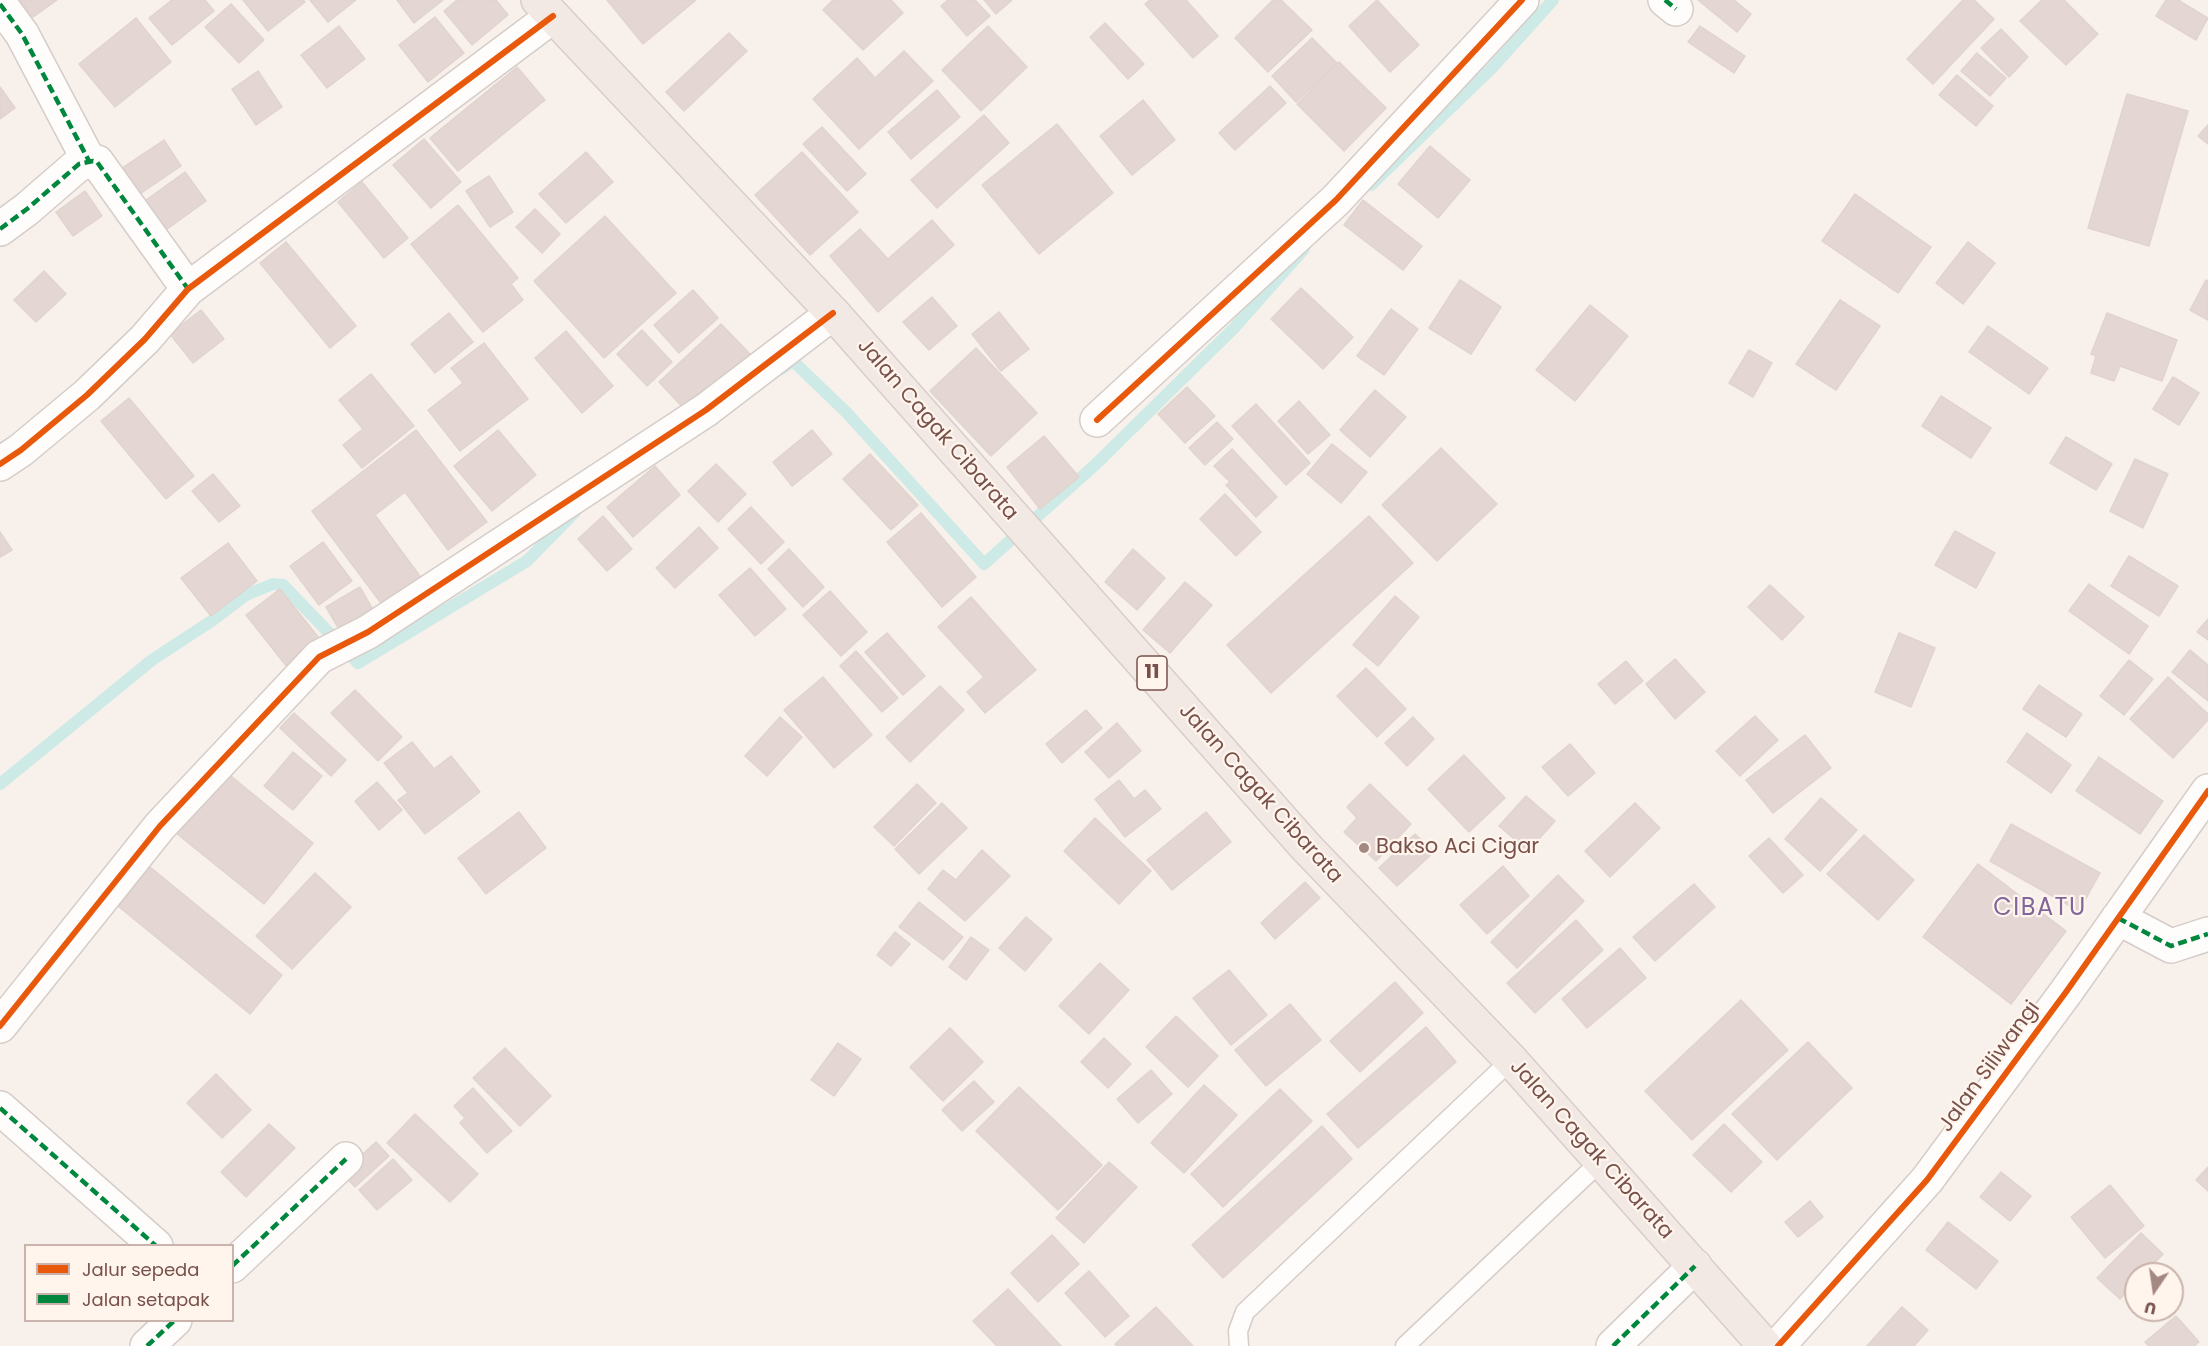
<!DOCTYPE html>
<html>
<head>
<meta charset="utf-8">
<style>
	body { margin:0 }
	#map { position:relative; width:2208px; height:1346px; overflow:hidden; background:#f8f1eb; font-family:Poppins,sans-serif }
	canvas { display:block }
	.legend { position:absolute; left:24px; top:1244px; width:210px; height:78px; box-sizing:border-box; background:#fff5ed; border:2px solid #c9b3ac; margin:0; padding:8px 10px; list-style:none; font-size:18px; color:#77514a }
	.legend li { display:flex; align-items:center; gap:12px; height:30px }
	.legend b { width:30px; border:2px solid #c9b3ac }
	.north { position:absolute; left:2124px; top:1262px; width:60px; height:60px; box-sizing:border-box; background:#fff5ed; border:2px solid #c9b3ac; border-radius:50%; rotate:193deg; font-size:16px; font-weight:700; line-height:24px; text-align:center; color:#77514a }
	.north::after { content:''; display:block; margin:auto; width:21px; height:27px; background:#a48982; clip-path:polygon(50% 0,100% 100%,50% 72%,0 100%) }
</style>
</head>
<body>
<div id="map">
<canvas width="2208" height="1346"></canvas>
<ul class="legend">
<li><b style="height:8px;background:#e8590c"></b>Jalur sepeda</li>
<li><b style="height:8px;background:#00873e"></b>Jalan setapak</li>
</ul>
<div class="north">U</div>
</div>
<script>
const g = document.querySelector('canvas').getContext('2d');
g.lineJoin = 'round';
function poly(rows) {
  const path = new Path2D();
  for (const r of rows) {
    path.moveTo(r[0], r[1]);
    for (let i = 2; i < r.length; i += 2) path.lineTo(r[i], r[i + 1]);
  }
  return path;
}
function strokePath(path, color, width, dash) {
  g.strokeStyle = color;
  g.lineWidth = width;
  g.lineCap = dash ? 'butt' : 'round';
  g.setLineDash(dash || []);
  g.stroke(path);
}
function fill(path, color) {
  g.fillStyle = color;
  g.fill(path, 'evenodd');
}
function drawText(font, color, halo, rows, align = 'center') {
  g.font = font + ' Poppins,sans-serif';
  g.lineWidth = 4.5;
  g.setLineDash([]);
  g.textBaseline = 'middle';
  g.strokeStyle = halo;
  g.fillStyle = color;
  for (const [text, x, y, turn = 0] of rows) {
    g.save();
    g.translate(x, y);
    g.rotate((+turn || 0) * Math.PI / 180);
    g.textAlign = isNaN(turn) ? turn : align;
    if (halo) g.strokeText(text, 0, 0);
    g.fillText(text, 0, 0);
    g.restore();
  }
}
strokePath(poly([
	[1371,185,1492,68,1553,0],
	[781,369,793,361,847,413,984,564,1095,465,1234,328,1304,249],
	[0,784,152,660,213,620,246,595,273,584,283,585,358,663,527,561,575,512]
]), '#cdeae7', 12);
const building = poly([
	[20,0,57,0,33,17,20,0],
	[172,0,205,0,214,11,172,45,149,18,172,0],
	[243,0,303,0,305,2,268,31,243,0],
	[310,0,356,0,328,22,310,0],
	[397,0,443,0,414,23,397,0],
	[457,0,496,0,508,15,472,45,444,11,457,0],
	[607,0,696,0,643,44,607,0],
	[833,0,891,0,903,13,863,50,823,10,833,0],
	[948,0,975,0,990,16,967,36,941,6,948,0],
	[984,0,1012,0,996,14,984,0],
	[1150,0,1186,0,1218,36,1193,58,1145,4,1150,0],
	[1273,0,1281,0,1312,30,1268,72,1235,38,1273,0],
	[1377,0,1419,45,1390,72,1349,26,1377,0],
	[1698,0,1734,0,1751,14,1737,32,1698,0],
	[1963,0,1974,0,1994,19,1933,84,1907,59,1963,0],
	[2042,0,2064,0,2098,34,2066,65,2020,21,2042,0],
	[2166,0,2178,0,2208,18,2196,40,2156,16,2166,0],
	[231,4,264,40,239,63,205,27,231,4],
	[435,17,464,53,428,82,399,45,435,17],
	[136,18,171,62,115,107,79,64,136,18],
	[1105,23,1144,64,1128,79,1090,37,1105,23],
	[339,26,365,59,327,88,301,55,339,26],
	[988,26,1027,67,981,111,942,70,988,26],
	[1700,26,1745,56,1734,73,1688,42,1700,26],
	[2001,29,2028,57,2009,77,1981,48,2001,29],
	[729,33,747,51,684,111,666,92,729,33],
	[1312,38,1337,63,1296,102,1272,76,1312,38],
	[904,51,933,81,859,149,813,99,857,58,875,78,904,51],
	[1977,53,2006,78,1990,96,1961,71,1977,53],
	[1339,62,1386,108,1344,151,1297,104,1339,62],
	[517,67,545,100,458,171,430,138,517,67],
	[258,71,282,107,256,125,232,89,258,71],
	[1957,75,1993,106,1976,126,1939,95,1957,75],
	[1270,86,1286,103,1235,150,1219,133,1270,86],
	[0,87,15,108,0,119,0,87],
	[937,90,960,117,911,159,888,132,937,90],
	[2127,94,2188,111,2149,246,2088,228,2127,94],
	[1143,100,1175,140,1132,175,1100,136,1143,100],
	[984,115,1009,143,937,208,911,180,984,115],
	[1057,124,1113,193,1039,254,982,185,1057,124],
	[2208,125,2208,144,2198,136,2208,125],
	[822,127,866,174,847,191,803,144,822,127],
	[424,139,461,182,431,208,393,165,424,139],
	[164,140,181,166,131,200,113,174,164,140],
	[1430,146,1470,180,1438,218,1398,184,1430,146],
	[586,152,613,182,566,223,539,194,586,152],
	[802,152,858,212,810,255,755,195,802,152],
	[185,172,206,201,156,237,135,208,185,172],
	[489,176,513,212,490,227,466,191,489,176],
	[362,182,408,238,384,258,338,202,362,182],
	[85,191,102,216,73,236,56,212,85,191],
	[1855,194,1931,247,1898,293,1822,241,1855,194],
	[1363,200,1422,246,1403,270,1344,225,1363,200],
	[458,205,518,278,511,284,523,300,483,332,411,244,458,205],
	[535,209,560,234,542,253,516,227,535,209],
	[605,216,676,293,604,358,534,281,605,216],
	[932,220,954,245,878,312,830,256,860,229,888,259,932,220],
	[286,242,356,326,330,348,260,263,286,242],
	[1968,242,1995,263,1963,304,1936,283,1968,242],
	[44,271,66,294,36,322,14,300,44,271],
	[1460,280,1501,307,1471,354,1429,328,1460,280],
	[2206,280,2208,281,2208,320,2190,310,2206,280],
	[1301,288,1353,337,1323,369,1271,319,1301,288],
	[693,290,718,318,679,353,654,325,693,290],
	[932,297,957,326,929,350,903,322,932,297],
	[1840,300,1880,326,1836,390,1796,364,1840,300],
	[1590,305,1628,336,1575,401,1536,370,1590,305],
	[1391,309,1418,329,1384,375,1357,356,1391,309],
	[201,310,224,339,193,363,170,334,201,310],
	[999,312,1029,349,1001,371,972,334,999,312],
	[449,313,473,342,435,373,411,344,449,313],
	[2107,313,2177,340,2162,381,2120,366,2114,381,2091,373,2096,356,2091,354,2107,313],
	[721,324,750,354,688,413,659,382,721,324],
	[1988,326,2048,368,2029,394,1969,352,1988,326],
	[642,330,672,362,647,386,617,354,642,330],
	[566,331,613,386,582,413,535,358,566,331],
	[484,343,528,399,460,451,428,410,463,383,451,368,484,343],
	[976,348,1037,413,991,456,930,391,976,348],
	[1749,350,1772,363,1753,397,1729,383,1749,350],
	[371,374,414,426,362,468,343,445,363,429,339,400,371,374],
	[2173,377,2199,393,2179,425,2153,409,2173,377],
	[1187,387,1215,416,1185,443,1158,414,1187,387],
	[1375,390,1406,417,1370,457,1340,430,1375,390],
	[1941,396,1991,428,1971,458,1922,426,1941,396],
	[129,398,194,476,166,499,101,421,129,398],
	[1299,401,1330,435,1308,454,1278,421,1299,401],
	[1256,404,1310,463,1286,485,1232,426,1256,404],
	[1217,422,1233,439,1205,465,1189,448,1217,422],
	[416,430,487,522,448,550,405,492,375,515,422,579,384,607,312,511,416,430],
	[498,430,536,475,492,511,454,466,498,430],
	[812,430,832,454,792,486,773,462,812,430],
	[1044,436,1079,477,1040,509,1007,467,1044,436],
	[2066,437,2112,464,2096,490,2050,463,2066,437],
	[1332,444,1367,472,1341,503,1307,474,1332,444],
	[1441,448,1497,504,1437,561,1382,505,1441,448],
	[1232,449,1277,497,1256,517,1226,485,1230,482,1214,466,1232,449],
	[870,454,918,505,891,530,843,479,870,454],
	[2135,459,2168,474,2143,528,2110,511,2135,459],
	[716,464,746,494,718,522,688,491,716,464],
	[655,466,680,495,633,537,607,507,655,466],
	[213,474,240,506,219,522,192,491,213,474],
	[1225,494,1261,532,1236,556,1200,519,1225,494],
	[751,507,784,542,761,564,728,529,751,507],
	[921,513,976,577,942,607,887,542,921,513],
	[603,516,632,549,607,571,578,539,603,516],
	[1369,516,1413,563,1271,693,1227,645,1369,516],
	[699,527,718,548,675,588,656,568,699,527],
	[1955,531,1995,553,1976,588,1935,565,1955,531],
	[0,532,12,550,0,557,0,532],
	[323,542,352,581,319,605,290,566,323,542],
	[228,543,257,581,211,616,181,578,228,543],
	[789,549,824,587,803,607,768,569,789,549],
	[1133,549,1165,578,1137,610,1105,582,1133,549],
	[2129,556,2178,586,2159,616,2111,586,2129,556],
	[750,568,786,609,755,636,719,595,750,568],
	[1185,582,1212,605,1170,653,1143,630,1185,582],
	[2089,584,2148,626,2129,654,2069,611,2089,584],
	[1770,585,1804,617,1782,640,1748,607,1770,585],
	[360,587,375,613,342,634,326,607,360,587],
	[280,589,322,642,288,668,246,615,280,589],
	[830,591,867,632,841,656,803,615,830,591],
	[1395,596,1419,617,1378,666,1353,645,1395,596],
	[971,597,1036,670,985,713,967,692,984,677,938,627,971,597],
	[2208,619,2208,640,2197,632,2208,619],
	[887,633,925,676,903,695,865,652,887,633],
	[1899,633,1935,648,1911,707,1875,692,1899,633],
	[2190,650,2208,665,2208,701,2172,672,2190,650],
	[856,651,898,698,882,712,840,666,856,651],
	[1675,659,1705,692,1675,719,1646,684,1675,659],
	[2129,660,2153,679,2124,715,2100,696,2129,660],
	[1626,661,1643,681,1615,704,1598,684,1626,661],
	[1366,668,1406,709,1377,737,1337,696,1366,668],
	[823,677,872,735,834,768,784,710,823,677],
	[2168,677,2208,714,2208,720,2173,758,2130,719,2168,677],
	[2039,685,2082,714,2066,737,2023,709,2039,685],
	[940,686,964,710,910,762,886,737,940,686],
	[355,690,402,737,378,761,331,713,355,690],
	[1086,710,1102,728,1062,763,1046,744,1086,710],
	[294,713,346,760,331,776,280,728,294,713],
	[1755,716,1778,740,1740,776,1716,751,1755,716],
	[780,717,802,737,767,776,745,756,780,717],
	[1413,717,1434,739,1407,766,1385,743,1413,717],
	[1117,723,1141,751,1109,778,1085,752,1117,723],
	[2027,733,2071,765,2051,793,2007,762,2027,733],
	[1805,735,1831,768,1773,813,1746,780,1805,735],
	[412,742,434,769,451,756,480,792,425,834,398,800,408,793,384,763,412,742],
	[1570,744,1595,773,1568,796,1542,767,1570,744],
	[293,752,322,776,293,810,264,786,293,752],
	[1464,755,1505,798,1469,832,1428,789,1464,755],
	[2099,757,2163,801,2140,834,2076,791,2099,757],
	[226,772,313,843,264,904,176,833,226,772],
	[1119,780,1134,799,1145,790,1161,809,1125,837,1095,799,1119,780],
	[377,782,402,810,379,830,355,801,377,782],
	[917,784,936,803,894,846,874,827,917,784],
	[1370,784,1411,824,1376,861,1344,832,1357,818,1347,807,1370,784],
	[1526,796,1555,821,1528,851,1499,826,1526,796],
	[1821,798,1857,830,1820,871,1785,839,1821,798],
	[942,803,967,828,919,874,895,849,942,803],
	[1635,803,1660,828,1610,877,1585,851,1635,803],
	[519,812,546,848,486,894,458,858,519,812],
	[1206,812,1231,842,1172,890,1147,860,1206,812],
	[1095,818,1151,871,1119,904,1064,851,1095,818],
	[2011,824,2100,873,2079,911,1990,861,2011,824],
	[1415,834,1434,852,1397,886,1379,868,1415,834],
	[1864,835,1914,880,1878,920,1827,874,1864,835],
	[1769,838,1803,875,1783,893,1749,856,1769,838],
	[982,850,1010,876,965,921,928,889,943,870,956,880,982,850],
	[1978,864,2066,931,2011,1004,1923,937,1978,864],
	[1503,866,1529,896,1487,934,1460,905,1503,866],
	[150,867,282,975,250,1014,118,906,150,867],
	[315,873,351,907,292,969,256,936,315,873],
	[1558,875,1584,901,1517,968,1491,942,1558,875],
	[1305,882,1320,898,1275,939,1261,923,1305,882],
	[1694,884,1715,907,1655,961,1633,937,1694,884],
	[919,902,963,937,943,960,899,927,919,902],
	[1026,917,1052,939,1025,971,999,948,1026,917],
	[1576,920,1603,950,1535,1013,1507,983,1576,920],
	[895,932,910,944,891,966,877,955,895,932],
	[971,937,989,950,966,980,949,967,971,937],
	[1620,948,1646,978,1587,1028,1562,999,1620,948],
	[1100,963,1129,990,1089,1034,1059,1006,1100,963],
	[1229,970,1267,1015,1231,1045,1193,998,1229,970],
	[1395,982,1423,1013,1360,1072,1330,1041,1395,982],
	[1741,1000,1788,1050,1692,1140,1645,1091,1741,1000],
	[1290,1004,1321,1040,1266,1086,1235,1050,1290,1004],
	[1176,1016,1218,1056,1188,1087,1146,1047,1176,1016],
	[1426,1027,1456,1062,1358,1148,1327,1114,1426,1027],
	[950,1028,983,1062,943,1101,910,1067,950,1028],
	[1104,1038,1131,1064,1108,1088,1081,1062,1104,1038],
	[1808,1042,1852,1088,1777,1160,1732,1114,1808,1042],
	[838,1043,861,1059,834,1096,811,1080,838,1043],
	[505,1048,551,1096,520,1126,473,1078,505,1048],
	[1151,1070,1172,1094,1138,1123,1117,1099,1151,1070],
	[216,1074,251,1110,222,1138,187,1103,216,1074],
	[974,1081,994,1102,962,1131,942,1110,974,1081],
	[1204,1085,1237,1115,1184,1173,1151,1143,1204,1085],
	[1019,1087,1102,1165,1058,1210,976,1131,1019,1087],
	[473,1088,512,1131,487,1153,460,1123,465,1118,454,1106,473,1088],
	[1280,1089,1312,1121,1223,1207,1191,1174,1280,1089],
	[415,1114,478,1174,450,1202,387,1143,415,1114],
	[269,1124,295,1148,246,1197,221,1172,269,1124],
	[1724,1124,1762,1162,1731,1192,1693,1155,1724,1124],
	[1322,1126,1352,1159,1223,1278,1192,1245,1322,1126],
	[376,1142,389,1156,355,1187,342,1173,376,1142],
	[393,1159,412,1180,377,1210,359,1190,393,1159],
	[1109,1162,1137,1187,1084,1243,1056,1218,1109,1162],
	[2208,1167,2208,1191,2196,1180,2208,1167],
	[2001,1172,2031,1196,2010,1221,1980,1197,2001,1172],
	[2110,1185,2144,1226,2105,1258,2071,1217,2110,1185],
	[1810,1201,1823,1217,1798,1237,1785,1222,1810,1201],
	[1948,1222,1998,1261,1976,1289,1926,1250,1948,1222],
	[2141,1233,2163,1254,2144,1274,2136,1274,2136,1282,2120,1299,2097,1278,2141,1233],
	[1052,1235,1079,1264,1038,1302,1011,1273,1052,1235],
	[1089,1271,1129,1316,1105,1337,1065,1293,1089,1271],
	[1008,1289,1061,1346,997,1346,973,1321,1008,1289],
	[1156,1307,1193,1346,1117,1346,1115,1344,1156,1307],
	[1902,1307,1928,1330,1914,1346,1867,1346,1902,1307],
	[2176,1316,2199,1342,2194,1346,2149,1346,2145,1342,2176,1316]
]);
fill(building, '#e4d7d3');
strokePath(building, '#e1d3cd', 1.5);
const service = poly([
	[1239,1346,1238,1331,1245,1312,1511,1060],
	[1405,1346,1601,1161]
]);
const minor = poly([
	[1665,0,1676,9],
	[0,4,22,34,89,161],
	[0,229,27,209,79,164,93,161,97,162,188,289],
	[1097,420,1336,200,1522,0],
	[0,464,21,450,87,395,145,339,188,289,553,16],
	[2118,918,2171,946,2208,934],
	[0,1026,160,826,319,657,368,632,706,410,833,313],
	[0,1108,156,1246],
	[232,1266,346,1159],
	[147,1346,175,1320],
	[1613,1346,1695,1266],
	[1778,1346,1927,1180,2066,992,2208,791]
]);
const trunk = poly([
	[538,0,833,313,1306,847,1511,1060,1765,1346]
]);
strokePath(service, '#d6ccc8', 21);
strokePath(minor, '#d6ccc8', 36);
strokePath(trunk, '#d9cdc9', 36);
strokePath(service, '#fefdfc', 18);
strokePath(minor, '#fefdfc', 33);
strokePath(trunk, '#f2e8e4', 33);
strokePath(poly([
	[1665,0,1676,9],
	[0,4,22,34,89,161],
	[0,229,27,209,79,164,93,161,97,162,188,289],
	[2118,918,2171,946,2208,934],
	[0,1108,156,1246],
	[232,1266,346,1159],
	[147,1346,175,1320],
	[1613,1346,1695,1266]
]), '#00873e', 4.5, [9, 4.5]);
strokePath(poly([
	[1097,420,1336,200,1522,0],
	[0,464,21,450,87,395,145,339,188,289,553,16],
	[0,1026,160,826,319,657,368,632,706,410,833,313],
	[1778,1346,1927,1180,2066,992,2208,791]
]), '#e8590c', 6);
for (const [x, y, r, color] of [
	[1364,848,6,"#a48982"]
]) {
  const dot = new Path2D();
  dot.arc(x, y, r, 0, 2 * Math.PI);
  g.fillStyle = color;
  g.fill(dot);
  strokePath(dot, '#fff5ed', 2);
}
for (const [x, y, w] of [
	[1152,673,30]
]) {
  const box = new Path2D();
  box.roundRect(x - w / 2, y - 17, w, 34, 4.5);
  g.fillStyle = '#fff5ed';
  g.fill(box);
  strokePath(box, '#77514a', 1.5);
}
drawText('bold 20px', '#77514a', null, [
	["11",1152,673]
]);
drawText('21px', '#77514a', '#fff5ed', [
	["Jalan Cagak Cibarata",937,430,49],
	["Jalan Cagak Cibarata",1260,794,48],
	["Jalan Siliwangi",1990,1067,-54],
	["Jalan Cagak Cibarata",1591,1150,48]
]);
drawText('21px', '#77514a', '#fff5ed', [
	["Bakso Aci Cigar",1376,848]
], 'left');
g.letterSpacing = '1.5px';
drawText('24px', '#7f669b', '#fff5ed', [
	["CIBATU",2040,909]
]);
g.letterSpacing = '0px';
</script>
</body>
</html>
